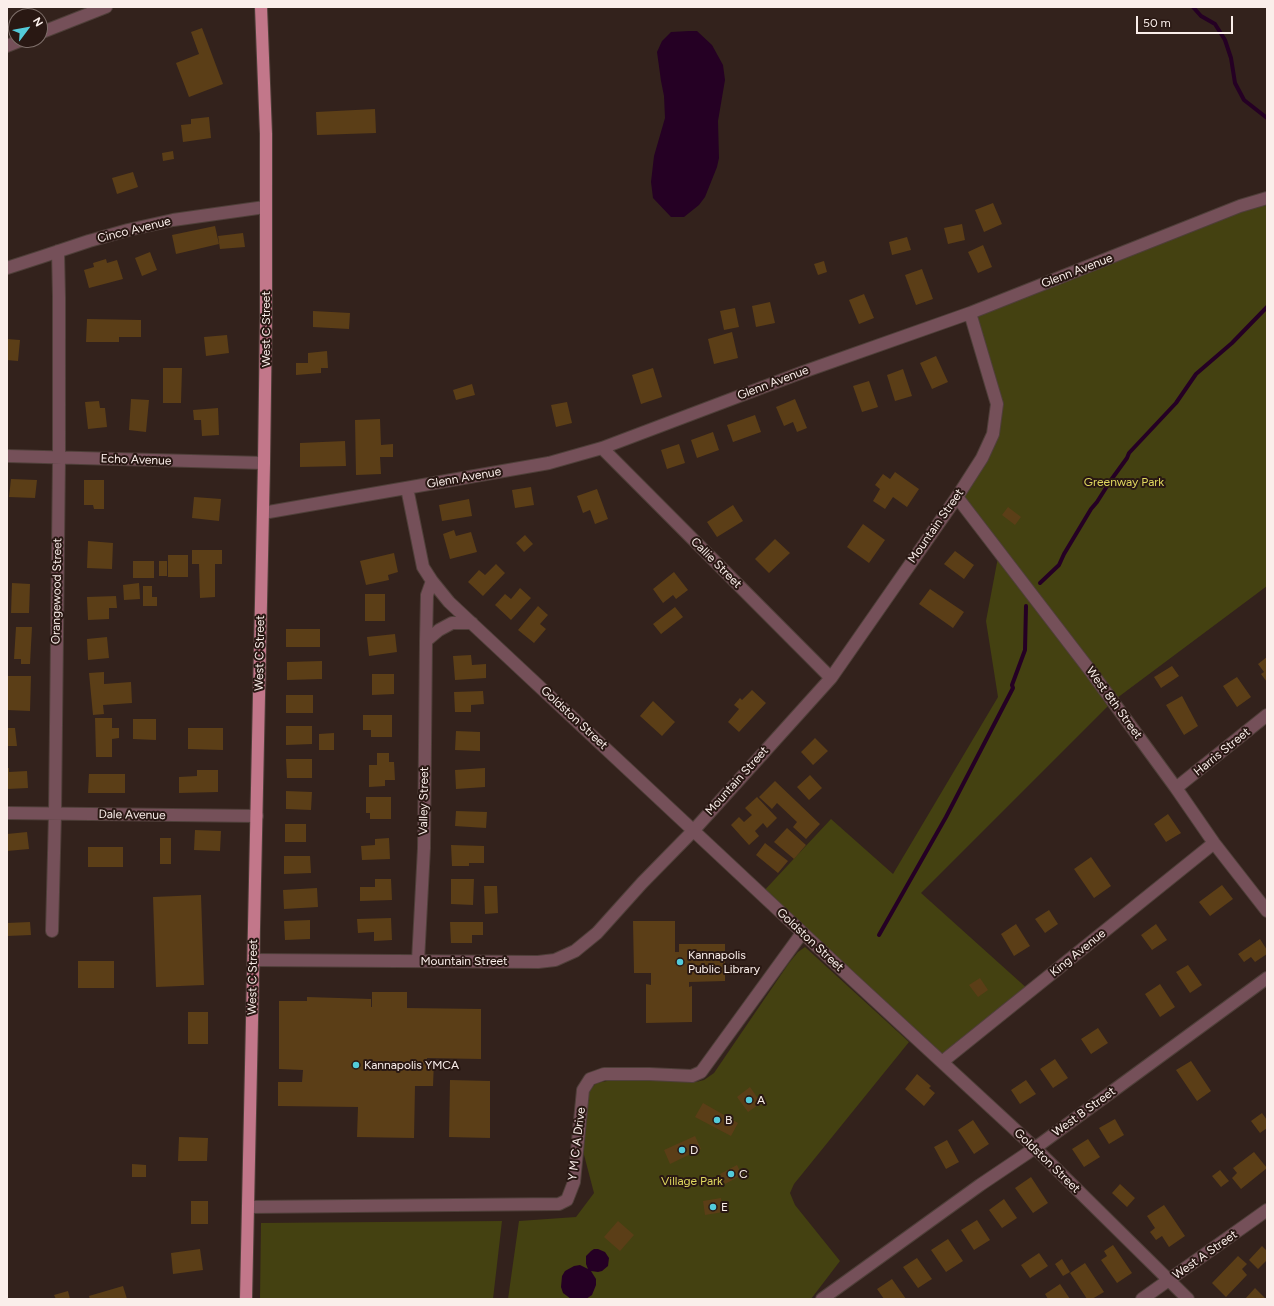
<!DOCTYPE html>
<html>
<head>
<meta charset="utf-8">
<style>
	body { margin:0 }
	#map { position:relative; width:1274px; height:1306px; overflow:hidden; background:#33221c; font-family:Figtree,sans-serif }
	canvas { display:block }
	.frame { position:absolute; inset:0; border:8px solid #faeeea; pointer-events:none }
	.north { position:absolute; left:8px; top:8px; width:40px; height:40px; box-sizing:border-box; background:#291813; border:1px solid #7d6e69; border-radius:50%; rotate:58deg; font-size:11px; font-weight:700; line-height:16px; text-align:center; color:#faeeea }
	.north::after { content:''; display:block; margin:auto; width:14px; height:18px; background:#53cbda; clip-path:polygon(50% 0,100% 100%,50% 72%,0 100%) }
	.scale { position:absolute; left:1136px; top:16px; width:97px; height:18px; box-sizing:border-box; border:2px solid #faeeea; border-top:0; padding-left:5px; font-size:12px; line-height:14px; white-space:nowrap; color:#faeeea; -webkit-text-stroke:3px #291813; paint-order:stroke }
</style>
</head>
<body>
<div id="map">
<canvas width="1274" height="1306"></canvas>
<div class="frame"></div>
<div class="north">N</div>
<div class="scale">50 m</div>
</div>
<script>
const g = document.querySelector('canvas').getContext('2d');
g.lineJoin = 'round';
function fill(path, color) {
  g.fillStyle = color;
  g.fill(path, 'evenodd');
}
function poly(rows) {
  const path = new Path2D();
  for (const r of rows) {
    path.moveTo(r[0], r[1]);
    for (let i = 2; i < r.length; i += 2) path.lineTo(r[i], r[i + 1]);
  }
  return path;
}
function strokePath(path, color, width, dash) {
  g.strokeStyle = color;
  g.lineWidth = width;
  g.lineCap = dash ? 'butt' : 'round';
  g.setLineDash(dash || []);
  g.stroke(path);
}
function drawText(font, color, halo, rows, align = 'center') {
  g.font = font + ' Figtree,sans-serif';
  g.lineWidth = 4;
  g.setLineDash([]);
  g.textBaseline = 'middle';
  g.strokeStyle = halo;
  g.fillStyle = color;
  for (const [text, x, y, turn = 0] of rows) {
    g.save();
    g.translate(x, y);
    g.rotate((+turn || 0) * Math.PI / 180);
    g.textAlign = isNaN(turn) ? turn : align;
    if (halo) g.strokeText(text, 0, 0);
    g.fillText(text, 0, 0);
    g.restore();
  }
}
fill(poly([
	[1267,198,1267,586,1113,701,921,893,1030,991,942,1062,761,894,831,819,893,874,998,697,986,621,999,552,957,497,985,451,997,405,970,313],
	[805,947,909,1042,794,1184,790,1193,795,1205,840,1261,811,1299,508,1299,519,1221,576,1217,594,1193,583,1151,586,1106,589,1092,596,1083,618,1079,696,1082,704,1080,714,1073,789,963,798,952],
	[502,1221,493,1299,260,1299,261,1223]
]), '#444111');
fill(poly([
	[689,31,697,31,712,45,723,65,725,80,718,121,719,158,717,167,705,197,699,205,684,217,671,217,653,198,651,182,654,156,665,118,664,96,661,81,657,52,662,41,671,32],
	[594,1249,598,1249,605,1252,609,1258,608,1266,602,1271,598,1272,591,1271,596,1279,596,1285,592,1295,586,1299,571,1299,563,1293,561,1287,562,1276,565,1271,574,1266,580,1265,588,1269,586,1264,586,1256,591,1251]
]), '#250024');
strokePath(poly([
	[1193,7,1201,16,1215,24,1225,40,1231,58,1235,83,1244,100,1267,118],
	[1040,583,1059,565,1064,554,1091,509,1097,502,1111,480,1127,458,1129,453,1176,403,1196,374,1232,343,1267,307],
	[879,935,946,817,1013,688,1012,685,1025,650,1026,606]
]), '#250024', 4);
fill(poly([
	[202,28,223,84,189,97,176,63,199,54,191,32],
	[375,109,376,133,317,135,316,112],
	[209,117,211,138,183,142,181,125,191,124,191,119],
	[173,151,174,159,163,161,162,153],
	[133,172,138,187,117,194,112,178],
	[993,203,1002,224,984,232,975,210],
	[962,224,965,240,948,244,944,228],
	[215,226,219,244,176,254,172,235],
	[243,233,245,247,220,249,218,236],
	[907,237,911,250,892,255,889,242],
	[983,245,992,267,978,273,968,252],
	[150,252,157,270,142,276,135,258],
	[106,259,107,263,117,260,123,279,89,288,84,270,94,267,93,263],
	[824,261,827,272,818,275,814,264],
	[922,269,933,299,916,305,905,275],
	[864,294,874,318,859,324,849,300],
	[770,302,775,323,756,327,752,306],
	[735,308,739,327,724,330,720,311],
	[313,311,350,313,349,329,313,327],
	[87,319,141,320,141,337,119,337,119,342,86,342],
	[732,332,738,358,714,364,708,339],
	[227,335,229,353,206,356,204,337],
	[7,339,20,340,18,361,7,360],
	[327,351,328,368,321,368,321,373,296,375,296,363,308,363,308,353],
	[936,356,948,382,932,389,920,363],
	[163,368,182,368,181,403,163,403],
	[653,368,662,397,641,404,632,375],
	[903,369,912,396,895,401,887,375],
	[869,381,878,407,862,412,853,386],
	[472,384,475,395,456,400,453,390],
	[131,399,149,400,146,432,129,430],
	[795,399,807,428,797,432,793,422,784,426,776,407],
	[99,401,100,408,105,408,107,427,88,429,85,402],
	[567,402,572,423,556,427,551,405],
	[218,408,219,435,202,436,201,420,194,420,193,410],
	[755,415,761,432,733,442,727,425],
	[380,419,381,445,393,444,393,457,380,457,381,474,356,475,355,420],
	[713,432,719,450,697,458,691,440],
	[345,441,346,466,300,467,300,443],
	[679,444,685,463,667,469,661,450],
	[895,472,919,489,907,507,893,497,885,509,873,501,880,489,875,485,883,474,890,479],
	[11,479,37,480,35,498,9,497],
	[84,480,104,480,104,509,94,509,93,505,84,505],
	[531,487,534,505,515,508,512,490],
	[597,489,608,519,595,524,590,510,583,513,577,496],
	[194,497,221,499,219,521,192,518],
	[469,499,472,516,442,521,439,505],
	[733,505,743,521,717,537,707,522],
	[1008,507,1021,517,1015,525,1002,515],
	[863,524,885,540,869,563,847,547],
	[454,530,456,536,471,532,477,552,450,559,443,534],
	[525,535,533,544,524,552,516,543],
	[775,539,790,553,769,573,755,559],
	[88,541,113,543,112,569,87,568],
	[192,550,222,550,222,564,215,564,215,597,200,598,199,564,192,564],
	[955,551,974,565,964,579,944,564],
	[394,553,398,572,388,575,389,580,366,585,360,561],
	[168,555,188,555,188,577,168,577],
	[133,561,154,561,154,578,133,578],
	[159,561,167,561,167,576,159,576],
	[496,564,505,573,483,596,468,582,479,570,485,575],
	[674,572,688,590,676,599,673,595,663,603,653,589],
	[12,583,30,584,29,613,11,613],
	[139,583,140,599,124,600,123,585],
	[143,586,152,586,152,597,157,597,157,606,143,606],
	[520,588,531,598,511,620,495,605,505,594,511,599],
	[930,589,964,612,953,628,919,604],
	[365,594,385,594,385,621,365,621],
	[116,596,117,608,109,608,109,619,88,620,87,597],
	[538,606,548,615,540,624,546,629,534,643,518,630],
	[675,607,683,617,661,634,653,624],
	[16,627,32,627,30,664,21,664,21,659,14,659],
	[286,629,320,629,320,647,286,647],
	[395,634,397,652,369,656,367,637],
	[107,637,109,658,88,660,87,639],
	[471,655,472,665,486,664,486,678,455,680,453,656],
	[1267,657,1267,682,1261,674,1264,672,1258,664],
	[322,661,322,679,287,680,287,662],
	[1172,666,1179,676,1161,688,1154,677],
	[104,672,104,684,131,682,132,703,103,705,104,714,93,715,89,673],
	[372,674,394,674,394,694,372,695],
	[8,676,31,676,30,711,7,710],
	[1237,677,1251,697,1237,707,1223,686],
	[752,690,766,703,739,732,728,722,739,709,734,705,740,698,742,700],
	[483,691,484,704,471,705,471,712,455,712,454,692],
	[286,695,313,695,313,713,286,713],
	[1182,696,1198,726,1184,735,1166,705],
	[653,701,675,722,662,736,640,716],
	[363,715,392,715,392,737,371,737,371,730,363,730],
	[95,718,112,718,112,728,119,728,119,738,112,739,112,757,96,757],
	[133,719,156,719,156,740,133,739],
	[286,726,312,726,312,744,286,745],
	[7,728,15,728,17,746,7,746],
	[188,728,223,728,223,750,188,749],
	[456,731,480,732,480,751,455,750],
	[334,733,334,750,319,750,319,734],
	[815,738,828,751,813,765,801,752],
	[377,753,389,753,389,762,394,762,395,780,385,780,385,786,369,787,369,765,377,765],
	[286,759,312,759,312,778,287,778],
	[7,768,9,768,9,772,27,771,28,788,7,789],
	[485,768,485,787,456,789,455,770],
	[197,770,218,770,218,792,179,793,179,777,197,776],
	[89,774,125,774,125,793,88,793],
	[810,775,822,788,809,800,797,787],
	[775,781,820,824,806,839,793,827,797,822,777,803,772,809,759,797],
	[286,791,312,792,311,810,286,809],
	[366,797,391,797,391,819,370,819,370,813,366,813],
	[757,797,777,818,767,828,763,823,755,831,759,836,749,845,731,825,739,817,744,822,752,815,745,808],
	[456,811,487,812,486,828,455,826],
	[1168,814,1181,833,1166,842,1154,824],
	[285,824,306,824,306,842,285,842],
	[787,828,806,845,794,859,774,842],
	[195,830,221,831,220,851,194,850],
	[27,832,29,849,7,851,7,834],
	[160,838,171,838,171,864,160,864],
	[389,838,390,859,362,860,361,846,375,845,375,839],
	[765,843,788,861,778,873,756,855],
	[451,845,484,846,484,863,469,863,469,866,452,866],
	[88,847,123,847,123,867,88,867],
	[284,856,310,856,311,873,284,874],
	[1091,857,1111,886,1094,898,1074,869],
	[375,879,391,879,392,900,360,901,360,887,375,887],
	[451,879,474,879,473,905,451,904],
	[1222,885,1233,899,1210,916,1199,902],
	[484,886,497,886,498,913,485,914],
	[317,888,318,907,284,909,283,890],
	[201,895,204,985,156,987,153,897],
	[1049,910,1058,924,1045,933,1035,919],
	[391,918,392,940,374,941,374,932,358,933,357,919],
	[310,920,310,939,285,940,284,921],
	[633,921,675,921,675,952,679,952,679,944,725,944,725,981,689,982,689,987,692,986,692,1022,646,1023,646,984,651,985,651,973,634,973],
	[30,922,31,935,7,936,7,923],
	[450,922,483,922,483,935,472,935,472,943,451,943],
	[1016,924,1030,946,1014,956,1001,934],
	[1156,924,1167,940,1152,950,1141,935],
	[1260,939,1267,950,1267,954,1255,962,1251,957,1244,962,1238,954],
	[78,961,114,961,114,988,78,988],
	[1188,965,1202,985,1190,993,1176,972],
	[980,978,988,990,978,997,969,985],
	[1160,984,1175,1007,1160,1017,1145,994],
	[372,992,407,992,407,1008,481,1009,481,1059,427,1058,427,1061,434,1061,433,1086,415,1086,414,1138,357,1137,358,1107,278,1106,278,1082,302,1082,303,1070,279,1069,279,1001,307,1001,307,997,371,999,371,1007,372,1007],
	[188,1012,208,1012,208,1044,188,1044],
	[1098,1028,1108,1043,1091,1054,1081,1039],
	[1055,1059,1068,1078,1053,1088,1040,1069],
	[1191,1061,1211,1091,1197,1101,1176,1070],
	[917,1074,931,1086,929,1088,935,1093,924,1106,905,1089],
	[450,1080,490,1081,490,1138,449,1137],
	[1026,1080,1036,1094,1020,1104,1011,1090],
	[750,1087,761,1103,748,1112,737,1097],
	[703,1103,738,1123,731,1136,695,1117],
	[1262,1113,1267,1120,1267,1128,1260,1133,1251,1121],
	[1115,1119,1124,1135,1109,1144,1099,1128],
	[973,1120,989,1144,974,1154,958,1130],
	[695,1136,701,1149,670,1164,664,1150],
	[179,1137,208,1138,207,1161,178,1161],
	[1088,1139,1100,1157,1084,1167,1072,1149],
	[947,1140,959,1162,946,1169,934,1147],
	[1254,1152,1267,1168,1241,1189,1232,1178,1237,1173,1233,1168],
	[132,1164,146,1165,146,1177,132,1177],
	[737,1165,742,1175,725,1184,720,1174],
	[1220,1170,1229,1181,1221,1187,1212,1176],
	[1031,1177,1048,1203,1033,1213,1015,1188],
	[1120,1184,1135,1198,1127,1207,1112,1193],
	[721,1198,723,1212,705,1215,703,1201],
	[1004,1199,1017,1218,1002,1228,989,1210],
	[191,1201,208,1201,208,1224,191,1224],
	[1164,1205,1185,1236,1169,1247,1162,1236,1156,1240,1150,1232,1155,1228,1147,1216],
	[977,1220,990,1240,974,1250,961,1230],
	[618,1221,634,1235,620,1251,604,1237],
	[948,1239,963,1261,946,1272,931,1250],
	[1113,1245,1132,1273,1117,1283,1101,1260,1107,1256,1104,1251],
	[1262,1246,1267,1251,1267,1260,1258,1269,1249,1260],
	[200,1249,203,1270,173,1274,171,1253],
	[1039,1253,1048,1266,1030,1278,1021,1265],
	[1238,1256,1247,1264,1242,1269,1247,1275,1226,1297,1212,1283],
	[917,1258,932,1279,918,1288,903,1267],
	[1062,1259,1070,1272,1063,1276,1055,1264],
	[1085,1263,1104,1292,1092,1299,1087,1299,1070,1273],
	[892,1279,906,1299,884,1299,877,1289],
	[1060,1284,1070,1299,1048,1299,1045,1294],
	[123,1286,127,1299,90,1299,89,1296],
	[1255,1288,1266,1299,1245,1299],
	[68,1291,70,1299,56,1299,54,1295]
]), '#5b3e17');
const minor = poly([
	[40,33,106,7],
	[7,46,22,40],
	[7,268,41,257,89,241,128,230,173,220,265,207],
	[602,448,831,678],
	[7,456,264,463],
	[407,488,423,567,432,581,427,595,426,641],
	[957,497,1092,673,1176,788,1214,843,1267,911],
	[263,513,549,463,602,448,803,372,970,313,1240,206,1267,198],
	[432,581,449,602,852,979,1035,1148,1188,1299],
	[1176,788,1267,715],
	[7,813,257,816],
	[52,931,55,814,59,458,59,297,58,251],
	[254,960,538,962,555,960,575,951,597,933,642,883,693,831,831,678,957,497,982,458,993,434,997,404,970,313],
	[418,961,424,848,426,641,439,630,452,623,472,623],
	[942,1062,1214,843],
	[248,1207,559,1204,567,1200,574,1182,583,1090,590,1079,604,1074,649,1074,692,1076,701,1072,802,933],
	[822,1299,980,1185,1035,1148,1267,978],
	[1142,1299,1267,1210]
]);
const major = poly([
	[246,1299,264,463,266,317,266,134,261,7]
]);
strokePath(minor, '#4f3f39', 14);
strokePath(major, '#4f3f39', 14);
strokePath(minor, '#755059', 12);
strokePath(major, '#c2778a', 12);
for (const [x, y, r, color] of [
	[680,962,4,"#53cbda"],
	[356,1065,4,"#53cbda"],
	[749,1100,4,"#53cbda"],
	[717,1120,4,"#53cbda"],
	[682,1150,4,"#53cbda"],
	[731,1174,4,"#53cbda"],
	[713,1207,4,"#53cbda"]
]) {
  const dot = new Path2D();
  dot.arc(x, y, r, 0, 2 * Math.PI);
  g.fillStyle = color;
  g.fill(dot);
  strokePath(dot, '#291813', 1.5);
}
drawText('12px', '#faeeea', '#291813', [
	["Cinco Avenue",134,230,-14],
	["Glenn Avenue",1077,271,-21],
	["West C Street",266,329,-90],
	["Glenn Avenue",773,383,-21],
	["Echo Avenue",136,460,2],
	["Glenn Avenue",464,478,-10],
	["Mountain Street",936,526,-55],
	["Callie Street",716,563,45],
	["Orangewood Street",57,591,-89],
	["West C Street",260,653,-89],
	["West 8th Street",1114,703,54],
	["Goldston Street",574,718,43],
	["Harris Street",1222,752,-39],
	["Mountain Street",737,781,-48],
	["Valley Street",424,801,-89],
	["Dale Avenue",132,815,1],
	["Goldston Street",810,940,43],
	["King Avenue",1078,953,-39],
	["Mountain Street",464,961],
	["West C Street",253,977,-89],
	["West B Street",1084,1112,-36],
	["Y M C A Drive",577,1144,-83],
	["Goldston Street",1047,1161,44],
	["West A Street",1205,1255,-35]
]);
drawText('12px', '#e0d85f', '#291813', [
	["Greenway Park",1124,482],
	["Village Park",692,1181]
]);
drawText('12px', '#faeeea', '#291813', [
	["Kannapolis",688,955],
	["Public Library",688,969],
	["Kannapolis YMCA",364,1065],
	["A",757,1100],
	["B",725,1120],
	["D",690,1150],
	["C",739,1174],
	["E",721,1207]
], 'left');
</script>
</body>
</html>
